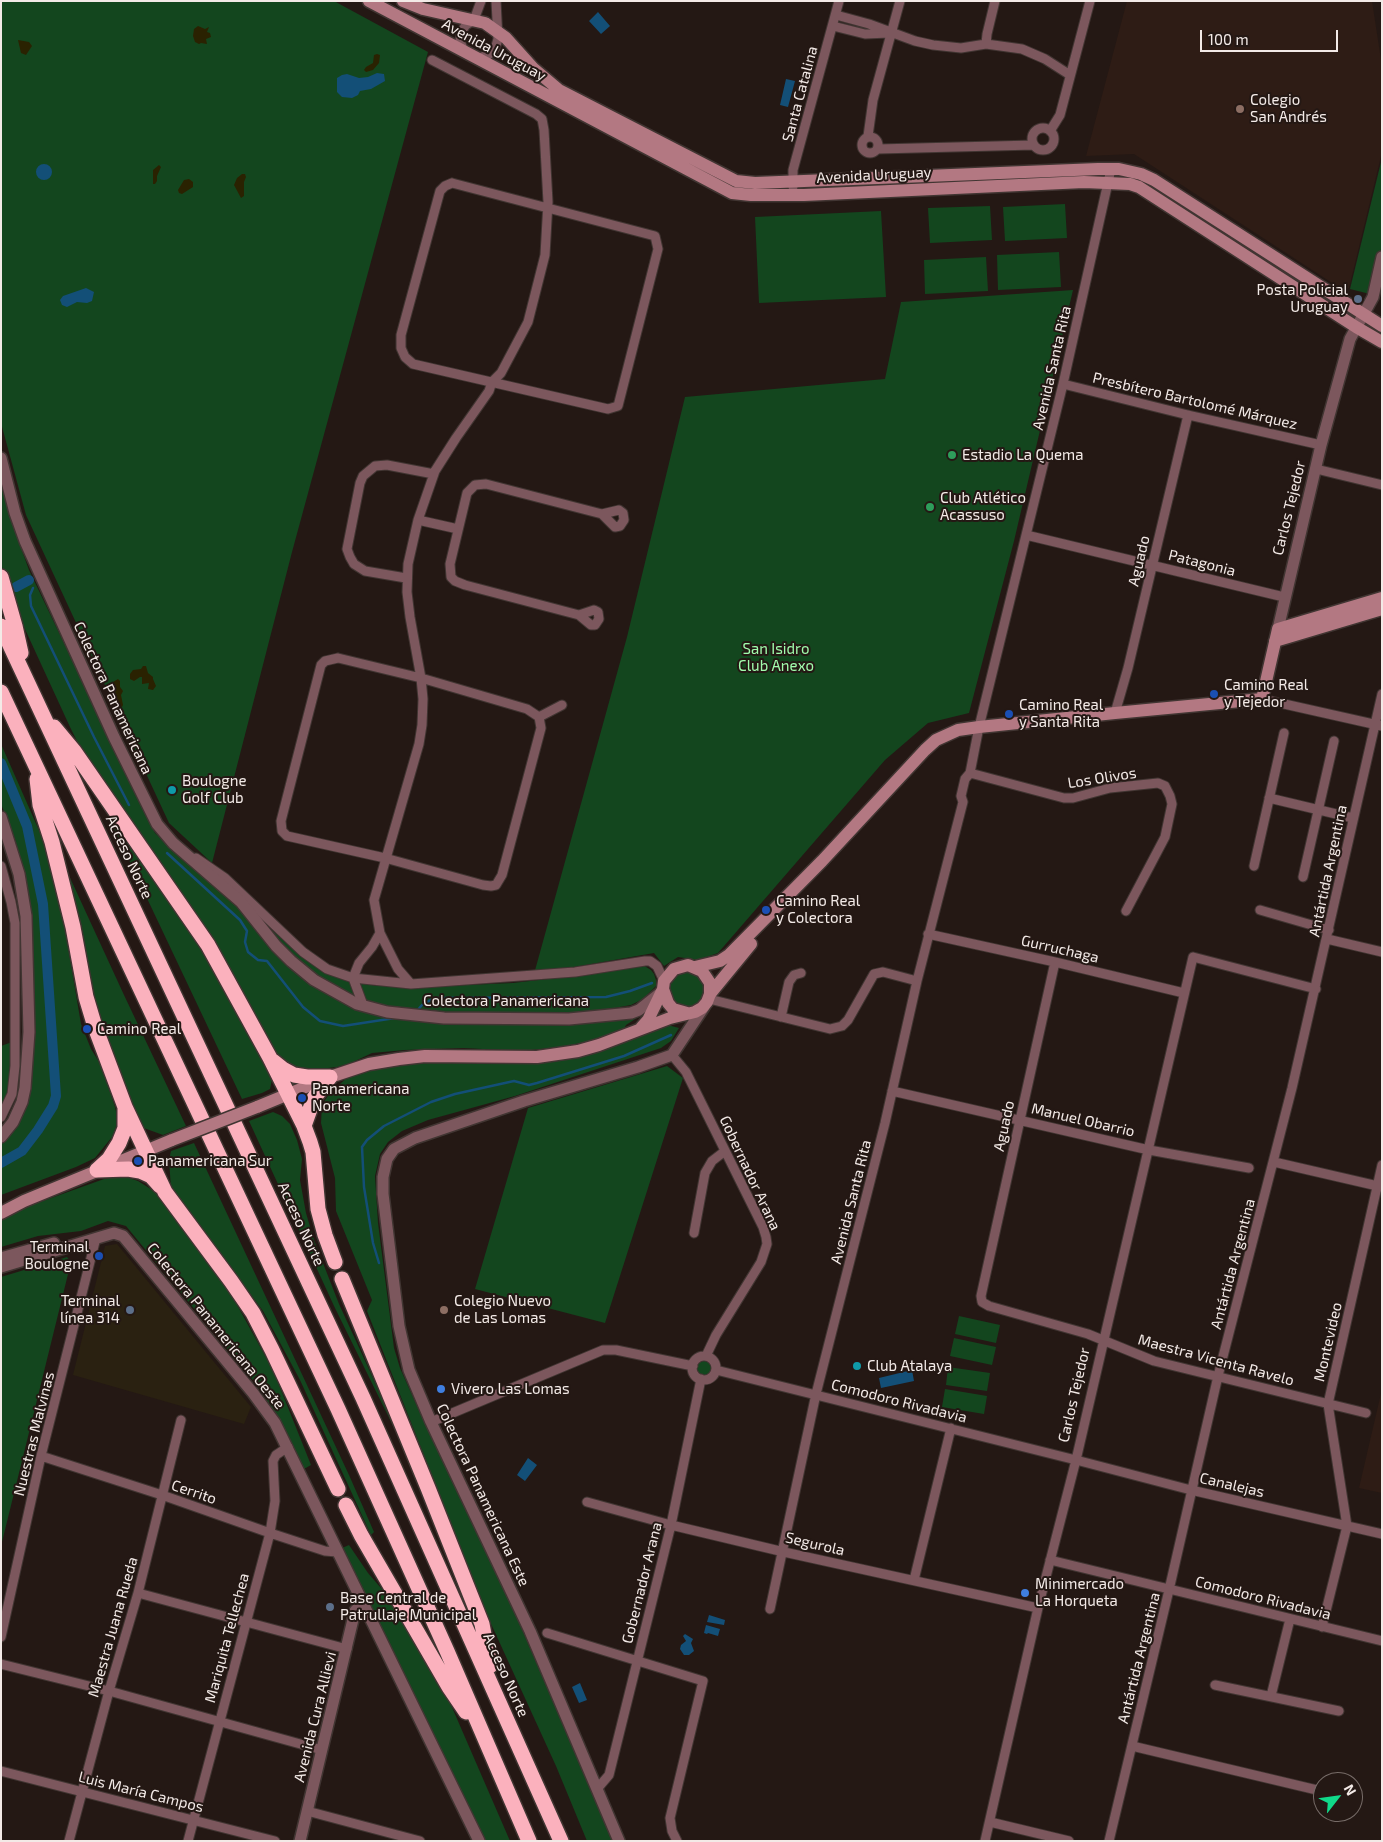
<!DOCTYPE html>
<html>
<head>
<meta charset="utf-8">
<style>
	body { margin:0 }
	#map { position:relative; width:1383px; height:1842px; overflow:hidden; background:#241814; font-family:"Exo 2",sans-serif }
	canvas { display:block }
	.frame { position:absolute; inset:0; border:2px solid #f3eae7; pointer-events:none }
	.north { position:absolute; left:1313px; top:1772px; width:50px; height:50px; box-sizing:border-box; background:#241814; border:1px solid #776c68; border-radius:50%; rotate:60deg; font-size:14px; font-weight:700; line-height:20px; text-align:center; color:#f3eae7 }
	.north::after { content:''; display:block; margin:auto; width:18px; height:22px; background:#10d98a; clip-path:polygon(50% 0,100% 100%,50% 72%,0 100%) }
	.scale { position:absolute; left:1200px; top:30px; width:138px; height:22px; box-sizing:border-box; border:2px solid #f3eae7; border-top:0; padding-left:6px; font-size:15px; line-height:18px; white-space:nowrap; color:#f3eae7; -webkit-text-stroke:4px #241814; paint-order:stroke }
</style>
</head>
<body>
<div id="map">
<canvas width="1383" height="1842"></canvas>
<div class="frame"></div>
<div class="north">N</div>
<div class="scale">100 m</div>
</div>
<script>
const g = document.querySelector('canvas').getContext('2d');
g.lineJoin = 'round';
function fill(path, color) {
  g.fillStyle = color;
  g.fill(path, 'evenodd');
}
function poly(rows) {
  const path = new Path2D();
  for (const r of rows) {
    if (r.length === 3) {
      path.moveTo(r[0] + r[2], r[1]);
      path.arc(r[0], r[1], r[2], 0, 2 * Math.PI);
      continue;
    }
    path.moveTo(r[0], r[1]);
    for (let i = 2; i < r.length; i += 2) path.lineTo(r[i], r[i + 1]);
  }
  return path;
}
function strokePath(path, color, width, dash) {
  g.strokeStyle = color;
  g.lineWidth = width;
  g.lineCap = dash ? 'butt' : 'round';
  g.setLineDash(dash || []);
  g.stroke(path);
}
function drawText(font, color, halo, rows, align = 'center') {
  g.font = font + ' "Exo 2",sans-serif';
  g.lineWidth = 4;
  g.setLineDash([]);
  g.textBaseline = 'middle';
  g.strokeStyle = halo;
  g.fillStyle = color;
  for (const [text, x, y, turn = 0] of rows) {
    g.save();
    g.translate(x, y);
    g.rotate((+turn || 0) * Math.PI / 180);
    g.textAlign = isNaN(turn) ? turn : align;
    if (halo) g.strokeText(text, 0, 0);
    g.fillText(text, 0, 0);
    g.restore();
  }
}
fill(poly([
	[117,1244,251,1407,244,1424,73,1375,105,1246]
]), '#2a2111');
fill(poly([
	[1127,1,1372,1,1382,66,1382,152,1349,288,1343,290,1134,154,1086,156],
	[1382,1389,1382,1493,1359,1488]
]), '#2e1c15');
fill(poly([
	[1,1,334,1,428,52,292,552,212,863,169,823,26,515,1,423],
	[1382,158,1382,245,1370,294,1350,289],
	[1065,204,1067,238,1005,241,1003,207],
	[990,206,992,240,930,243,928,208],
	[881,211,886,297,759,303,755,217],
	[1059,252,1061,287,998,290,997,255],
	[986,257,988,291,925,294,924,260],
	[1073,290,1014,541,969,713,928,723,885,760,718,953,698,960,678,957,664,966,654,953,534,974,627,637,685,397,885,379,901,302],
	[1,483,11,520,29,570,155,833,240,909,309,980,387,1015,429,1022,524,1025,564,1024,646,1012,626,1025,624,1029,596,1040,560,1047,522,1051,463,1048,405,1050,372,1053,351,1063,337,1067,301,1071,279,1058,83,753,70,727,18,614,7,585,1,564],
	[1,744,45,844,63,917,81,1024,91,1049,101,1065,115,1107,117,1116,116,1127,112,1137,95,1158,76,1167,1,1195,1,1142,17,1122,33,997,33,959,32,926,24,874,15,839,1,804],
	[100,799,206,953,273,1075,270,1089,262,1093,242,1099],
	[60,856,124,995,186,1126,163,1135,141,1127,100,1021],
	[268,927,322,971,350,981,377,986,444,986,513,983,581,975,643,965,651,970,654,974,656,980,656,986,643,999,631,1005,570,1016,444,1015,388,1008,357,1000,339,991,298,963,265,928],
	[687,990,18],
	[664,1024,679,1028,671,1041,661,1048,515,1096,428,1120,402,1131,388,1142,380,1154,375,1176,378,1223,394,1348,400,1368,422,1417,503,1585,613,1841,587,1841,556,1766,487,1615,367,1311,372,1300,336,1211,335,1178,321,1123,322,1105,329,1094,351,1074,402,1062,519,1061],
	[12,1042,9,1092,1,1112,1,1046],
	[667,1066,683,1078,605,1323,475,1289,528,1108],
	[273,1112,282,1116,290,1124,297,1140,302,1159,300,1180,306,1213,314,1240,339,1304,424,1489,334,1306,249,1121],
	[194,1143,349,1475,374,1532,371,1535,300,1380,263,1311,171,1188,169,1160,171,1151],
	[117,1177,129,1178,138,1181,154,1191,162,1199,231,1294,273,1370,311,1465,304,1469,279,1418,256,1384,126,1226,108,1221,81,1231,38,1236,1,1247,1,1220,15,1211,104,1179],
	[67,1257,71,1262,1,1546,1,1277],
	[959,1316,1000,1325,996,1343,955,1334],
	[954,1338,996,1347,992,1365,950,1356],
	[704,1368,8],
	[948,1367,990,1373,987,1391,946,1385],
	[945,1389,987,1396,984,1414,942,1407],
	[349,1545,368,1573,387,1595,438,1675,510,1841,482,1841,340,1549]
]), '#13461e');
fill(poly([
	[198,26,205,29,209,27,207,32,210,33,211,37,206,39,207,44,201,43,199,44,195,42,193,36,194,29],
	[18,40,29,42,32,46,26,55,21,53],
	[377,54,380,55,379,63,373,70,366,72,364,70,366,67,373,63,374,55],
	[159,165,161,167,157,176,157,181,155,184,153,184,153,170],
	[242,174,245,174,246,177,244,182,244,196,241,198,234,185,237,178],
	[189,179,193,182,193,187,182,194,179,193,178,190,184,180],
	[143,666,146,666,148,673,153,677,153,679,156,686,153,690,148,689,149,683,142,684,142,677,140,677,134,681,130,679,130,674,133,670,141,669],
	[118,679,120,681,120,687,123,691,121,695,123,705,122,707,119,706,113,684,113,682]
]), '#2a2201');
fill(poly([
	[598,12,610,26,601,34,589,21],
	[377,73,384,74,385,81,371,89,360,91,358,95,352,98,342,97,337,92,337,78,342,75,347,74,359,78,368,77],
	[786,79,795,81,788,107,780,105],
	[44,172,8],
	[86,288,94,292,92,301,87,303,77,302,67,307,62,305,60,300,63,296],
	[912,1370,914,1381,881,1388,879,1378],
	[528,1458,537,1465,525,1481,517,1475],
	[709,1615,725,1620,724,1625,707,1622],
	[706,1625,720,1629,718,1636,708,1633,707,1634,704,1633],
	[685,1634,693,1639,691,1643,694,1651,689,1655,684,1655,680,1649,681,1645,686,1641,683,1636],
	[580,1683,587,1700,579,1703,572,1687]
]), '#134f77');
strokePath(poly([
	[33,588,30,595,31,606,94,737,129,805],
	[167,853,240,920,247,931,245,942,248,952,258,960,267,961,303,1007,320,1021,343,1026,395,1018],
	[416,1012,422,1005,434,998,606,997,630,991,652,983],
	[379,1263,373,1243,364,1187,362,1147,367,1140,384,1126,431,1102,455,1094,514,1081,529,1085,537,1083,624,1056,671,1035]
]), '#134f77', 2.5);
strokePath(poly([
	[16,587,29,580],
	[1,763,27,826,43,904,56,1096,53,1106,38,1130,22,1151,1,1163]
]), '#134f77', 10);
const minor = poly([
	[481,1,474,20,466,25,461,32,460,41,463,49,470,55,479,58,488,55,495,49,498,39,496,1],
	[836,15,869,24,915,41,933,45,961,48,986,44,1022,49,1045,59,1070,75],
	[833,26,865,34,889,33],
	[986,44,987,34,995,1],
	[1043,139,11],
	[1050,131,1060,115,1090,1],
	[868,136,873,100,900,1],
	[870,145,8],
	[878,149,1034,145],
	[452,183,655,236,658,249,618,406,608,409,413,364,405,357,401,348,401,335,440,191,445,186,452,183],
	[793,187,793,170,839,1],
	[1063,384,1188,415,1321,445],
	[1316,469,1382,485],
	[418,520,458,529],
	[1026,535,1284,597],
	[406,578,365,571,354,564,350,557,347,549,360,483,363,476,375,466,387,465,434,474],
	[579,615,594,610,598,612,599,619,595,625,591,625,579,615,465,585,455,581,451,577,450,564,467,493,475,485,486,484,602,514,619,510,623,513,624,520,620,526,615,527,602,514],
	[338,658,421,678,527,709,539,717,541,728,502,875,496,885,491,886,483,885,385,858,287,836,282,831,281,821,321,665,325,661,338,658],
	[1262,699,1382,726],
	[1115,713,1128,668,1188,415],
	[539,717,562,705],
	[970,773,1064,798,1073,798,1110,788,1158,783,1165,786,1170,796,1172,804,1165,837,1126,911],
	[1269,798,1353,818],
	[196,858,225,878,303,952,327,969,353,978,411,984,575,972,645,961,650,961,657,966,664,981],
	[1,866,11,902,15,923,15,1066,12,1094,1,1117],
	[1254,866,1284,733],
	[1303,877,1334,741],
	[1260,910,1329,930],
	[928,934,1055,962,1184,993],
	[1327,939,1382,952],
	[1055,962,981,1296,982,1302,989,1306,1088,1334,1154,1361,1366,1413],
	[411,984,398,969,380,933,374,900,419,744,422,725,423,699,421,678,410,617,407,592,408,564,418,520,435,471,456,438,489,391,492,382,501,373,528,322,545,255,548,202,544,130,542,119,536,114,432,60],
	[709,999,830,1029,842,1026,848,1020,874,974,883,972,917,981],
	[363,1005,353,978,359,963,372,947,380,933],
	[781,1017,789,982,794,975,801,973],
	[672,1055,686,1072,763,1227,766,1237,767,1244,761,1262,716,1335,706,1356],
	[892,1091,1149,1150,1249,1168],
	[1274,1162,1382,1187],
	[694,1233,705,1173,712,1161,725,1151],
	[704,1368,12],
	[716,1370,1076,1460,1191,1490,1382,1534],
	[431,1422,603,1350,616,1350,693,1366],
	[41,1456,162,1495,270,1533,325,1551,337,1552],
	[587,1502,671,1525,784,1552,1038,1608],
	[1050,1560,1382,1641],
	[914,1580,951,1428],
	[138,1593,347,1649],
	[770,1609,816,1394,885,1123,917,981,963,802,961,796,965,779,970,773,979,727,1063,384,1111,169],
	[1322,1627,1347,1526,1328,1404,1382,1165],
	[547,1633,703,1681,670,1818,672,1831,677,1841],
	[1,1637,41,1456,96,1238],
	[1,1664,109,1691,322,1750],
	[1215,1685,1339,1711],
	[1271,1696,1290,1619],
	[1132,1746,1317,1790],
	[1,1771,275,1841],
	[597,1789,609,1775,671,1525,701,1379],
	[307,1811,420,1841],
	[990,1822,1069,1841],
	[69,1841,109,1691,138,1593,181,1420],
	[188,1841,270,1533,275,1501,273,1461,276,1455,288,1447],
	[985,1841,1038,1608,1076,1460,1193,957,1316,989],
	[1109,1841,1169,1590,1218,1376,1292,1088,1382,694]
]);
const tertiary = poly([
	[1,458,15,513,25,541,114,737,157,824,173,843,241,902,276,946,291,961,314,980,357,1004,387,1012,444,1018,569,1019,631,1013,639,1010,659,994],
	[1278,629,1321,445,1350,339,1373,297,1382,257],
	[1,817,19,874,26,916,29,1032,25,1088,22,1102,13,1122,1,1137],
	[1,1258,54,1243],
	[1,1267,114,1233,123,1236,128,1242,253,1393,275,1423,479,1841],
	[300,1841,355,1611,363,1603],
	[619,1841,530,1631,431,1422,409,1370,399,1326,383,1194,383,1177,387,1159,394,1149,415,1138,524,1101,638,1067,672,1055,704,1007]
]);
const secondary = poly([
	[369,1,732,193,751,195,804,195,1084,182,1130,184,1139,187,1356,327,1382,342],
	[403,1,423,9,485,23,506,38,533,68,559,90,736,181,755,183,1098,169,1119,169,1141,174,1154,180,1382,326],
	[1275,641,1382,609],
	[695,967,720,961,729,955,822,861,925,750,936,740,958,730,979,727,1115,713,1262,699,1278,629,1382,598],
	[710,994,751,944],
	[641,1028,648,1020,663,989],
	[257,1107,330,1077,369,1064,399,1059,425,1056,537,1057,578,1051,599,1045,670,1018,695,1012,702,1008,707,1002,710,994,710,983,702,971,688,965,674,969,664,981,663,989,668,1003,673,1009,687,1013],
	[1,1213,24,1201,172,1140]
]);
const motorway = poly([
	[1,577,15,626,21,653],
	[1,626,363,1398,561,1841],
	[1,692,338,1409,447,1651,529,1841],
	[54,727,74,751,208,945,270,1058,304,1126,310,1142,313,1152,318,1209,325,1235,335,1262],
	[37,779,40,805,52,842,73,927,86,997,95,1027,125,1107,165,1192,231,1281,253,1313,272,1350,338,1489],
	[273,1061,283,1069,294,1075,307,1077,330,1077],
	[304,1126,314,1098,330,1077],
	[97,1170,128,1169,140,1171,151,1176,160,1186],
	[97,1170,109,1159,119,1143,125,1128,125,1109],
	[342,1279,428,1488,482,1624,490,1666],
	[346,1505,361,1535,449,1687,466,1712]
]);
strokePath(minor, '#413532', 11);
strokePath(tertiary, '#413532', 14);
strokePath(secondary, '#413532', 15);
strokePath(motorway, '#413532', 18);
strokePath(minor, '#7c575d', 9);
strokePath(tertiary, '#7c575d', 11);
strokePath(secondary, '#b37882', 12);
strokePath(motorway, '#fbb1bd', 15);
const secondaryBridge = poly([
	[172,1140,257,1107]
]);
strokePath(secondaryBridge, '#413532', 15, []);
strokePath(secondaryBridge, '#b37882', 12);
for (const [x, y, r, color] of [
	[1240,109,5,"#8d6e63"],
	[1358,299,5,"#5c6f8a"],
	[952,455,5,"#2e9e5b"],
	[930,507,5,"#2e9e5b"],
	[1214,694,5,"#1a4fb4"],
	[1009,714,5,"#1a4fb4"],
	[172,790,5,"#0f9aa8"],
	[766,910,5,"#1a4fb4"],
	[87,1029,5,"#1a4fb4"],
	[302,1098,5,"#1a4fb4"],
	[138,1161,5,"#1a4fb4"],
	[99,1256,5,"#1a4fb4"],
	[130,1310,5,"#5c6f8a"],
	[444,1310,5,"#8d6e63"],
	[857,1366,5,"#0f9aa8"],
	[441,1389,5,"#3f7fe0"],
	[1025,1593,5,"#3f7fe0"],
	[330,1607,5,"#5c6f8a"]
]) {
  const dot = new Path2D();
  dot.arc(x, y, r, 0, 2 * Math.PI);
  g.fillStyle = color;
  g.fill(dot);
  strokePath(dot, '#241814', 2);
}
drawText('15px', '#f3eae7', '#241814', [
	["Avenida Uruguay",494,50,28],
	["Santa Catalina",800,94,-75],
	["Avenida Uruguay",874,175,-3],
	["Avenida Santa Rita",1052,368,-77],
	["Presbítero Bartolomé Márquez",1195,401,13],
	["Carlos Tejedor",1289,508,-76],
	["Aguado",1139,561,-77],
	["Patagonia",1202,563,14],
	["Colectora Panamericana",113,698,65],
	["Los Olivos",1102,778,-9],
	["Acceso Norte",129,857,65],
	["Antártida Argentina",1328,871,-78],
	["Gurruchaga",1060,949,13],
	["Colectora Panamericana",506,1001],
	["Manuel Obarrio",1083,1120,13],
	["Aguado",1004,1126,-78],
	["Gobernador Arana",750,1173,65],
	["Avenida Santa Rita",851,1202,-76],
	["Acceso Norte",301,1224,65],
	["Antártida Argentina",1233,1264,-75],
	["Colectora Panamericana Oeste",216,1326,51],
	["Montevideo",1328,1342,-77],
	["Maestra Vicenta Ravelo",1216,1360,15],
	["Carlos Tejedor",1074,1395,-77],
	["Comodoro Rivadavia",899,1401,14],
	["Nuestras Malvinas",34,1434,-76],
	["Canalejas",1232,1485,13],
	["Cerrito",194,1492,19],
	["Colectora Panamericana Este",483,1495,65],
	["Segurola",815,1544,13],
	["Gobernador Arana",642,1583,-76],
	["Comodoro Rivadavia",1263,1598,14],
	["Maestra Juana Rueda",113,1627,-74],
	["Mariquita Tellechea",227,1638,-75],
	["Antártida Argentina",1139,1658,-76],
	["Acceso Norte",506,1675,66],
	["Avenida Cura Allievi",315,1717,-76],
	["Luis María Campos",141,1792,14]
]);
drawText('15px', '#f3eae7', '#241814', [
	["Colegio",1250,100],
	["San Andrés",1250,117],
	["Posta Policial",1348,290,"right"],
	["Uruguay",1348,307,"right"],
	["Estadio La Quema",962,455],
	["Club Atlético",940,498],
	["Acassuso",940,515],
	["Camino Real",1224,685],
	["y Tejedor",1224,702],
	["Camino Real",1019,705],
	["y Santa Rita",1019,722],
	["Boulogne",182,781],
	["Golf Club",182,798],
	["Camino Real",776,901],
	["y Colectora",776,918],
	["Camino Real",97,1029],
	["Panamericana",312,1089],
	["Norte",312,1106],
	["Panamericana Sur",148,1161],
	["Terminal",89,1247,"right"],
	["Boulogne",89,1264,"right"],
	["Terminal",120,1301,"right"],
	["línea 314",120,1318,"right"],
	["Colegio Nuevo",454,1301],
	["de Las Lomas",454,1318],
	["Club Atalaya",867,1366],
	["Vivero Las Lomas",451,1389],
	["Minimercado",1035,1584],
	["La Horqueta",1035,1601],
	["Base Central de",340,1598],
	["Patrullaje Municipal",340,1615]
], 'left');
drawText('15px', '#a1fdad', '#241814', [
	["San Isidro",776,649],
	["Club Anexo",776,666]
]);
</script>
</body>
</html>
